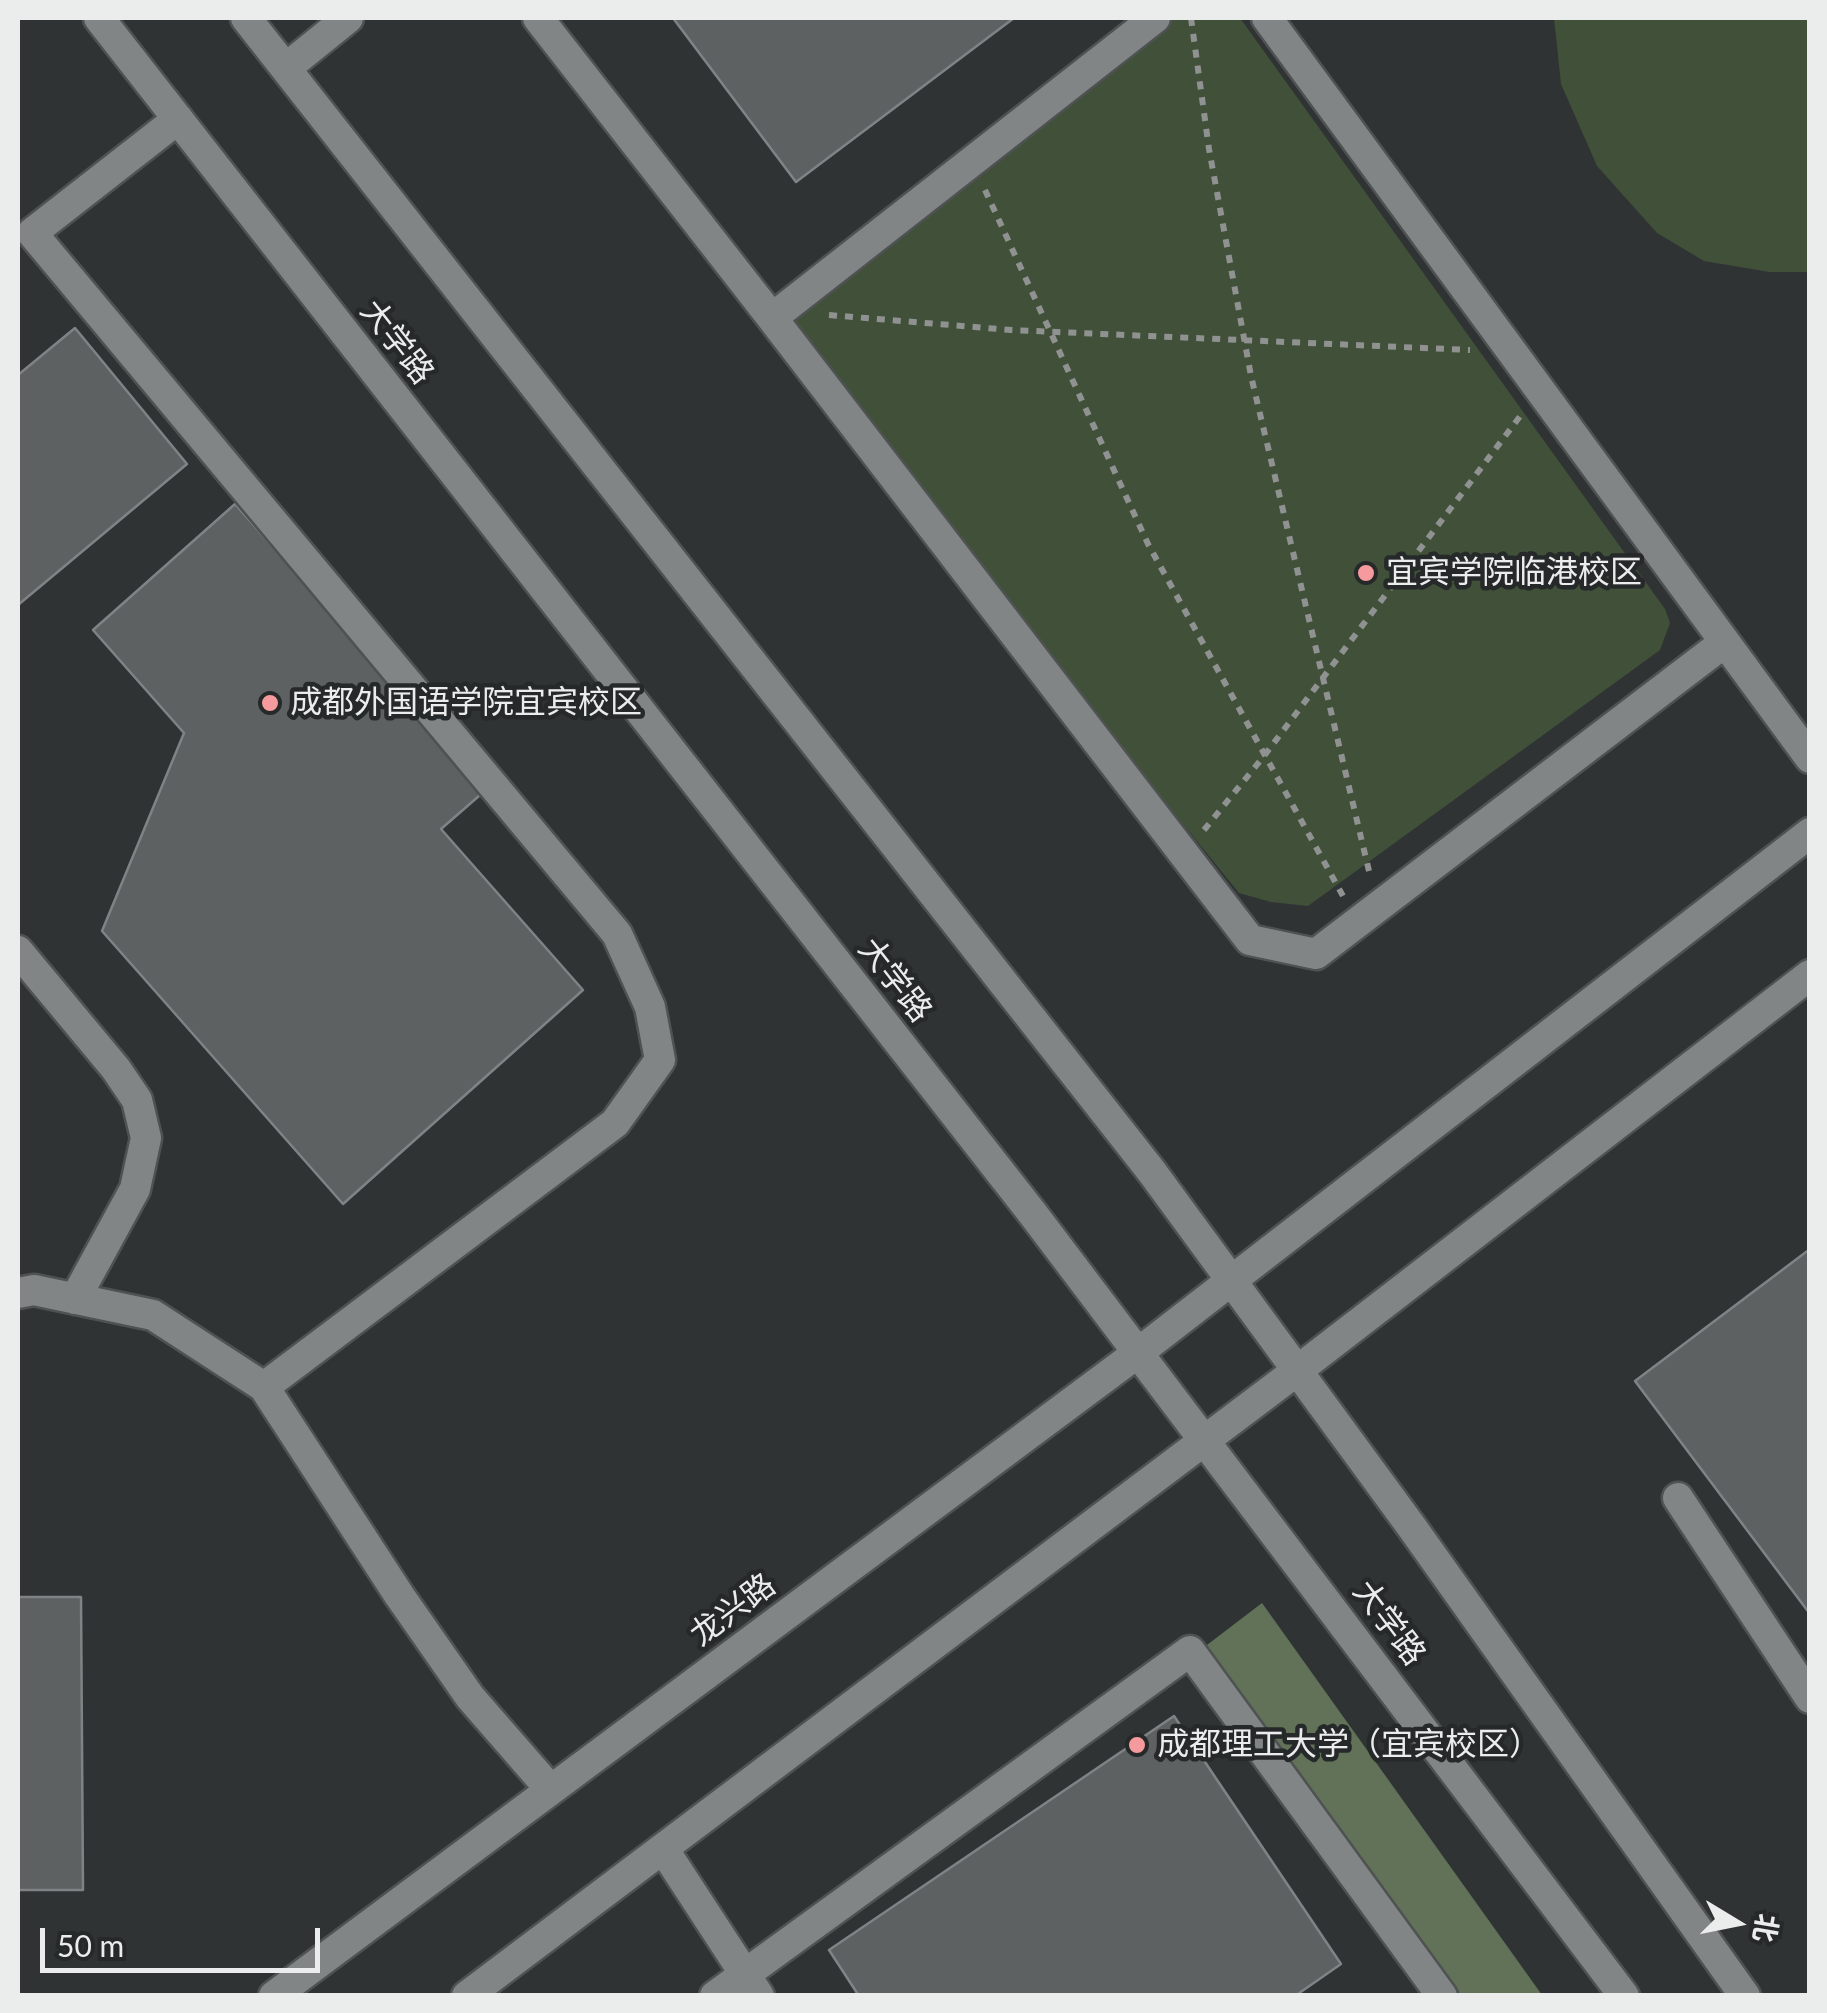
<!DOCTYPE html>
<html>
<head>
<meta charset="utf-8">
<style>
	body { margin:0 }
	#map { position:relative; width:1827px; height:2013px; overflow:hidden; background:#303333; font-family:Lato,"Noto Sans SC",sans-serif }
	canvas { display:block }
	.frame { position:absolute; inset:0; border:20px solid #ebeded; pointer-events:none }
	.north { position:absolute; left:1687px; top:1873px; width:100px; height:100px; -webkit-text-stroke:8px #262929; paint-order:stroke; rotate:100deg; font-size:28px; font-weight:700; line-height:40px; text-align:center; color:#ebeded }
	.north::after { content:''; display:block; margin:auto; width:35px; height:45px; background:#ebeded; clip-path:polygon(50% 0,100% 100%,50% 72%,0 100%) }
	.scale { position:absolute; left:40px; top:1928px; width:280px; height:45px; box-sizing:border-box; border:5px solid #ebeded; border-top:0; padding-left:12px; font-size:30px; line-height:35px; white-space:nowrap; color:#ebeded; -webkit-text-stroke:8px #262929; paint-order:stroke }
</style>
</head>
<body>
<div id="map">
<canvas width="1827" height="2013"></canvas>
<div class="frame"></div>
<div class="north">北</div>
<div class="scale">50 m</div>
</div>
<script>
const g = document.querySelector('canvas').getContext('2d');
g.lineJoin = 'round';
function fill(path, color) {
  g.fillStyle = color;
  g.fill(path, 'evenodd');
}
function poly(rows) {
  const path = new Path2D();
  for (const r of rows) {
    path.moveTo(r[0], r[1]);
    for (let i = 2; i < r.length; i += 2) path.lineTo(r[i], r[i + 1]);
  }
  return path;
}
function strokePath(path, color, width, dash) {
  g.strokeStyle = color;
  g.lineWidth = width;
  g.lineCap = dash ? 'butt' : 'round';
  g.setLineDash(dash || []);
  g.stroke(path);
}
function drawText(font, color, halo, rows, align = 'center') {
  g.font = font + ' Lato,"Noto Sans SC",sans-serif';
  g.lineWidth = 9;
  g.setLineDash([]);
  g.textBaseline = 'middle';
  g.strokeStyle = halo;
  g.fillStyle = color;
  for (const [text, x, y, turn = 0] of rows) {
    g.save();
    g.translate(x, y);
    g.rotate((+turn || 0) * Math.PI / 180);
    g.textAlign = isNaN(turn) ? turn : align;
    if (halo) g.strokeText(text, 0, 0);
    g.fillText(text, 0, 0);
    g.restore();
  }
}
fill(poly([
	[1154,18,1240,18,1665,609,1670,623,1660,650,1308,906,1271,902,1239,893,772,318],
	[1554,18,1809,18,1809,272,1770,272,1704,261,1657,233,1597,166,1561,84]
]), '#415039');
fill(poly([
	[1262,1603,1542,1995,1455,1995,1203,1648]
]), '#617258');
const building = poly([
	[673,18,1014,18,796,182,673,18],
	[75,328,187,464,18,605,18,375,75,328],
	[235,504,487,789,441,829,583,990,343,1204,102,931,184,733,93,630,235,504],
	[1810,1249,1810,1614,1635,1381,1810,1249],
	[18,1597,81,1597,83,1890,18,1890,18,1597],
	[1174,1716,1341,1964,1295,1996,859,1996,829,1950,1174,1716]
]);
fill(building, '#5e6162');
strokePath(building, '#808385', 2.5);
const street = poly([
	[538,18,772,318,1155,18],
	[1267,18,1810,758],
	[286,68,348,18],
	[178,119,32,233,617,934,650,1007,660,1060,615,1123,264,1387],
	[772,318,1250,940,1316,954,1725,642],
	[18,951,116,1069,137,1100,146,1138,135,1189,75,1299],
	[18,1293,34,1290,153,1315,264,1387,399,1595,470,1697,550,1789],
	[1678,1498,1810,1698],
	[664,1850,759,1996],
	[274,1996,1139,1352,1810,833],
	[467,1996,1298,1370,1810,975],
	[715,1996,1190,1651,1442,1996]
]);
const secondary = poly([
	[99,18,1033,1214,1624,1996],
	[246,18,1152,1172,1411,1526,1745,1996]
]);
strokePath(street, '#4f5252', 35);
strokePath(secondary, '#4f5252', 35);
strokePath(poly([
	[1191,18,1209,149,1251,376,1369,871],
	[985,190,1148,544,1343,896],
	[829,315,1011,330,1470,350],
	[1204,830,1264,756,1521,415]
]), '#909292', 6, [8, 8]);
strokePath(street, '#818586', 30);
strokePath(secondary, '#818586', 30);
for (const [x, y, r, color] of [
	[1366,573,10,"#f59b9e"],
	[270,703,10,"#f59b9e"],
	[1137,1745,10,"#f59b9e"]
]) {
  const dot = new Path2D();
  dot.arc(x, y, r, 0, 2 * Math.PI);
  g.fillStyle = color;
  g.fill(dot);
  strokePath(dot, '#262929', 4);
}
drawText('32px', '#ebeded', '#262929', [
	["大学路",397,342,52],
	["大学路",895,980,52],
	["龙兴路",733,1610,-37],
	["大学路",1389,1623,53]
]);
drawText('32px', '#ebeded', '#262929', [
	["宜宾学院临港校区",1386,573],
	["成都外国语学院宜宾校区",290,703],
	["成都理工大学（宜宾校区）",1157,1745]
], 'left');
</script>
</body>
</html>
